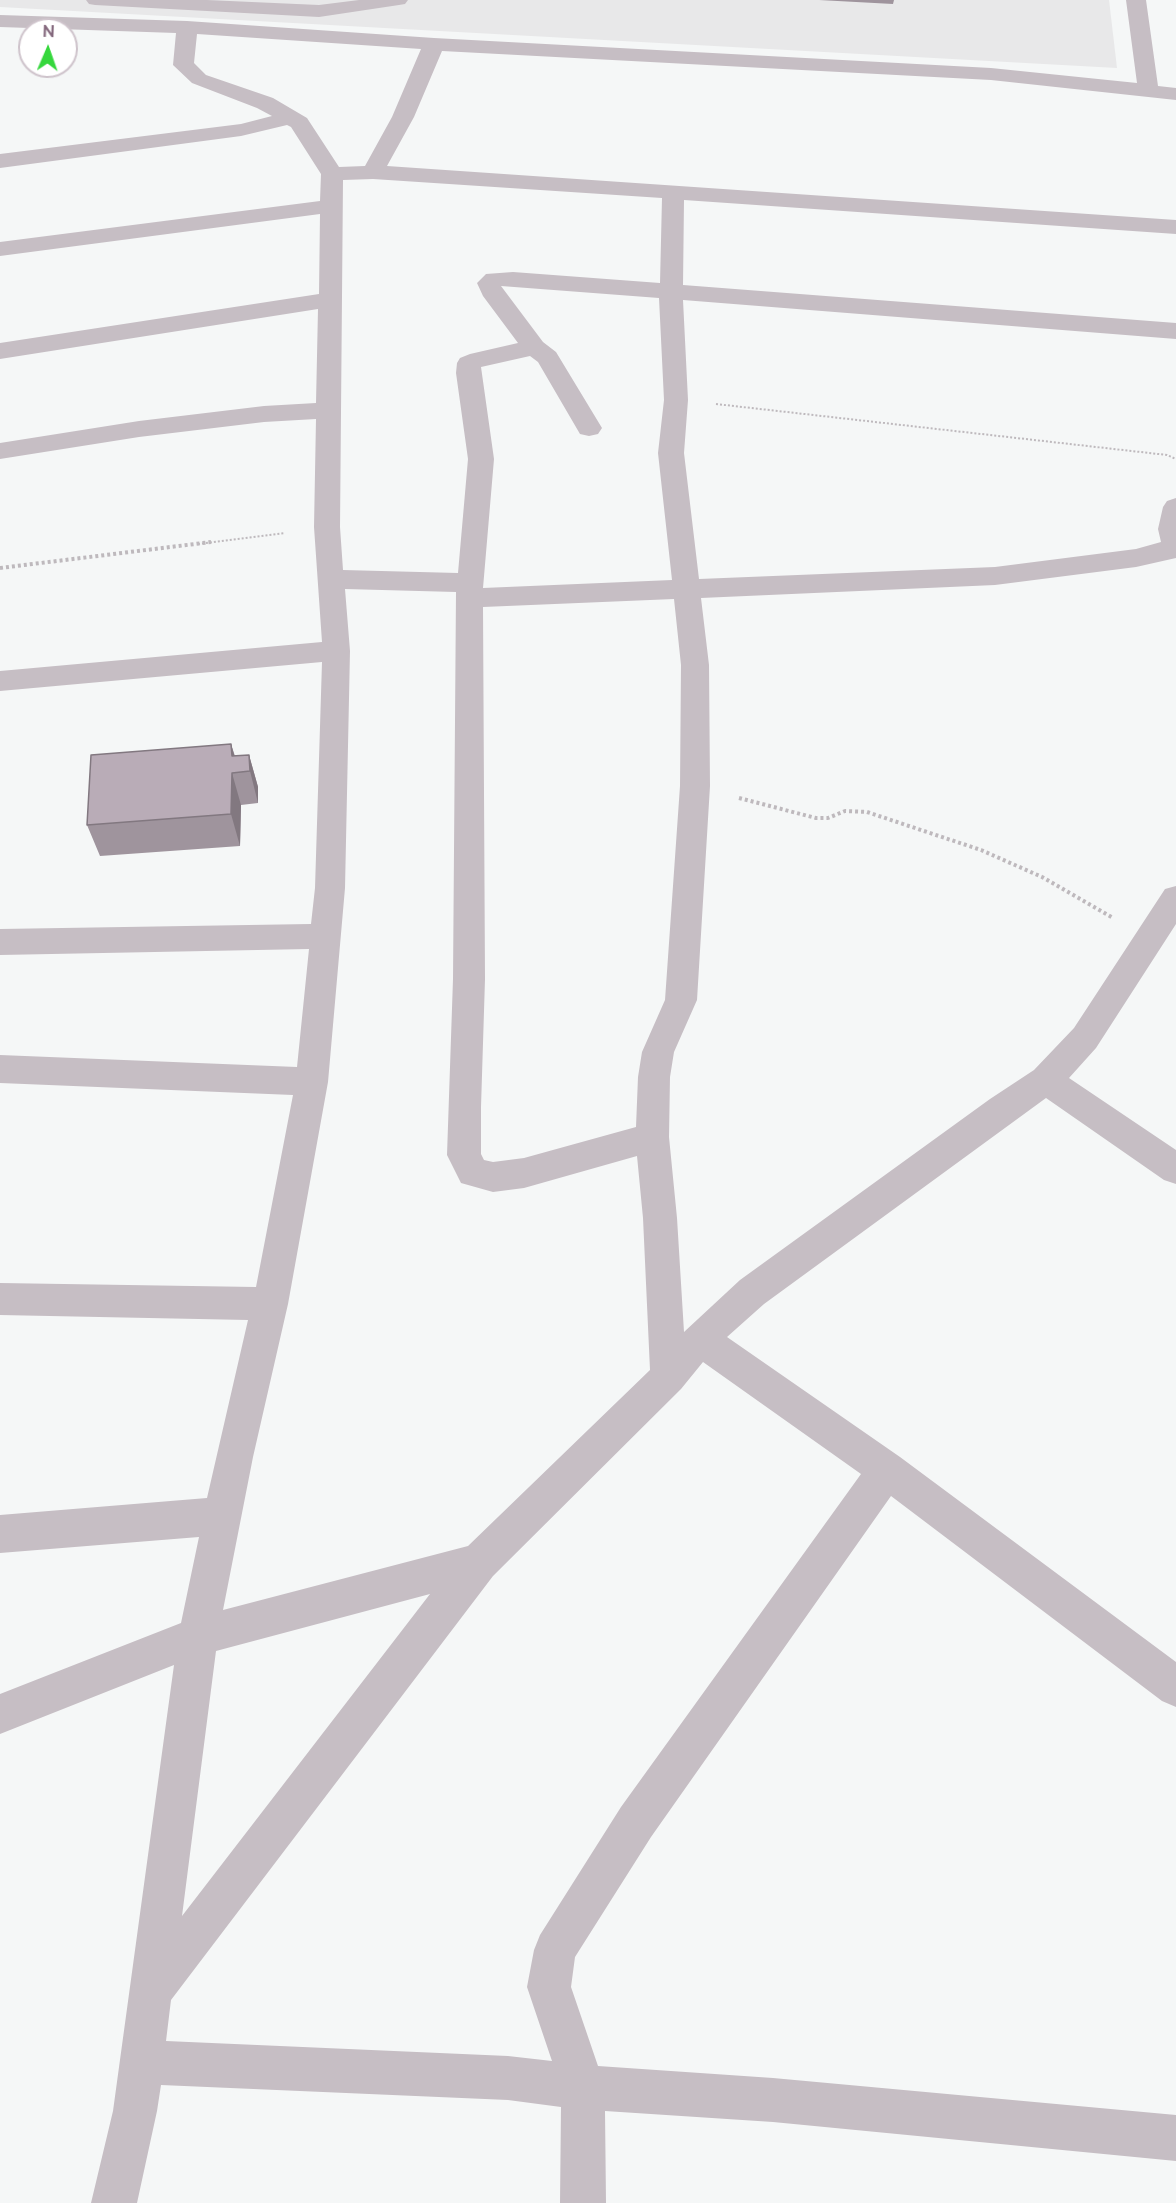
<!DOCTYPE html>
<html>
<head>
<meta charset="utf-8">
<style>
	body { margin:0 }
	#map { position:relative; width:1176px; height:2203px; overflow:hidden; background:#f5f7f7; font-family:Raleway,sans-serif }
	canvas { display:block }
	.north { position:absolute; left:18px; top:18px; width:60px; height:60px; box-sizing:border-box; background:#fff; border:2px solid #cec3cb; border-radius:50%; rotate:2deg; font-size:16px; font-weight:700; line-height:24px; text-align:center; color:#84687d }
	.north::after { content:''; display:block; margin:auto; width:21px; height:27px; background:#35d73c; clip-path:polygon(50% 0,100% 100%,50% 72%,0 100%) }
</style>
</head>
<body>
<div id="map">
<canvas width="1176" height="2203"></canvas>
<div class="north">N</div>
</div>
<script>
const g = document.querySelector('canvas').getContext('2d');
g.lineJoin = 'round';
function fill(path, color) {
  g.fillStyle = color;
  g.fill(path, 'evenodd');
}
function poly(rows) {
  const path = new Path2D();
  for (const r of rows) {
    path.moveTo(r[0], r[1]);
    for (let i = 2; i < r.length; i += 2) path.lineTo(r[i], r[i + 1]);
  }
  return path;
}
function strokePath(path, color, width, dash) {
  g.strokeStyle = color;
  g.lineWidth = width;
  g.lineCap = dash ? 'butt' : 'round';
  g.setLineDash(dash || []);
  g.stroke(path);
}
fill(poly([
	[0,0,1109,0,1117,68,0,7]
]), '#e8e8e9');
strokePath(poly([
	[716,404,1167,455,1176,459],
	[198,544,285,533]
]), '#beb9bd', 2, [2, 2]);
strokePath(poly([
	[0,568,211,542],
	[739,798,816,818,828,818,845,811,867,812,981,850,1042,877,1113,918]
]), '#beb9bd', 4, [3, 3]);
fill(poly([
	[86,0,207,0,319,5,359,0,408,0,405,4,399,5,319,17,95,5,89,4,86,0]
]), '#c6bec4');
fill(poly([
	[1126,0,1146,0,1158,86,1176,88,1176,100,991,80,442,51,414,117,387,166,1176,220,1176,234,684,200,683,285,1176,323,1176,339,683,300,688,400,684,453,699,579,995,567,1136,549,1161,542,1158,529,1163,507,1167,501,1176,498,1176,558,1136,567,995,585,701,598,709,665,710,786,697,1000,674,1052,670,1077,669,1137,677,1218,684,1332,740,1280,990,1099,1034,1070,1074,1028,1165,889,1176,886,1176,924,1096,1048,1069,1078,1176,1150,1176,1184,1164,1180,1046,1098,764,1304,727,1337,900,1457,1176,1662,1176,1707,1162,1701,891,1496,651,1837,575,1957,571,1987,598,2066,773,2078,1176,2115,1176,2161,773,2122,605,2111,606,2203,560,2203,561,2107,508,2100,161,2085,157,2111,137,2203,91,2203,113,2111,174,1665,0,1734,0,1694,181,1623,199,1537,0,1553,0,1515,207,1498,248,1320,0,1315,0,1283,256,1287,293,1095,0,1083,0,1055,297,1067,309,949,0,955,0,929,311,924,315,888,322,662,0,691,0,671,322,642,314,527,316,419,264,422,139,437,0,459,0,443,139,421,264,406,316,403,318,309,0,359,0,343,319,294,320,214,0,256,0,242,320,201,321,174,291,127,287,125,241,136,0,168,0,154,241,124,272,116,257,108,192,83,173,65,176,33,0,27,0,15,187,21,434,38,991,68,1137,83,1126,0],
	[197,34,421,49,392,117,365,166,339,167,307,118,273,98,206,75,194,63,197,34],
	[373,179,662,198,660,283,513,272,486,274,477,283,483,296,518,343,470,354,460,358,457,363,456,373,468,459,458,573,343,570,340,527,343,180,373,179],
	[501,286,659,298,664,400,658,453,672,580,483,588,494,459,481,367,530,356,538,362,580,434,589,436,598,434,602,428,556,352,543,342,501,286],
	[345,589,456,592,453,979,447,1155,461,1183,493,1192,524,1188,637,1156,643,1218,650,1370,468,1546,223,1610,253,1457,288,1304,328,1082,345,888,350,651,345,589],
	[674,599,681,665,680,786,665,1000,642,1052,638,1077,636,1127,524,1158,493,1162,484,1160,481,1154,481,1107,485,979,483,607,674,599],
	[703,1362,861,1474,621,1807,540,1935,534,1950,527,1987,552,2061,508,2056,166,2041,171,2000,493,1576,681,1389,703,1362],
	[430,1594,182,1916,216,1651,430,1594]
]), '#c6bec4');
fill(poly([
	[819,0,894,0,893,4],
	[231,744,235,756,249,755,258,787,258,803,241,805,240,846,100,856,87,825]
]), '#9f949d');
fill(poly([
	[231,744,239,772,232,756],
	[249,755,258,787,258,803,250,771],
	[232,773,241,805,240,846,231,814]
]), '#827880');
const building = poly([
	[231,744,232,756,249,755,250,771,232,773,231,814,87,825,91,755,231,744]
]);
fill(building, '#b9acb7');
strokePath(building, '#827880', 1.5);
</script>
</body>
</html>
